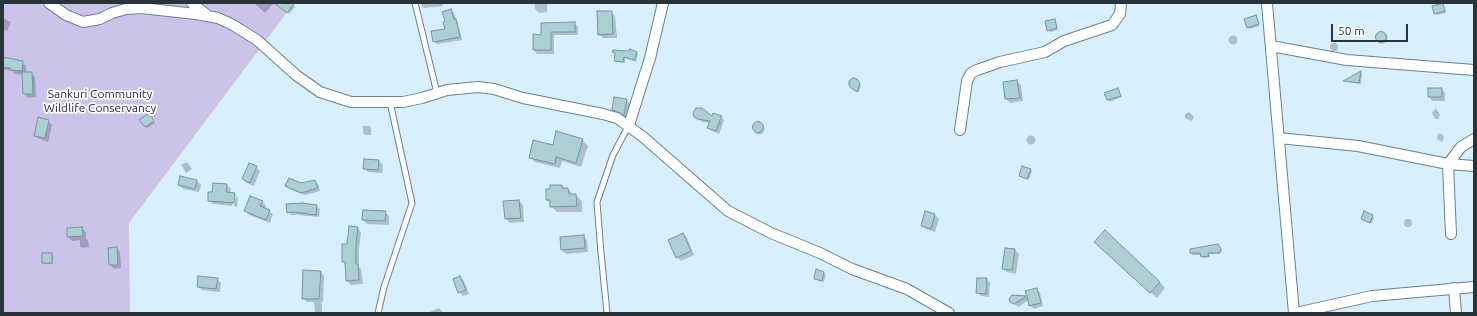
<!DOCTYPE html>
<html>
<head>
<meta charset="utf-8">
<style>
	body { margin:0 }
	#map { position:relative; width:1477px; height:316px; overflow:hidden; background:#d8effd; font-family:Ubuntu,sans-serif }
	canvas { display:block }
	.frame { position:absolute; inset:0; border:4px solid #29343a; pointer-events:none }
	.scale { position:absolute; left:1331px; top:24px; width:77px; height:18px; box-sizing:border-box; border:2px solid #29343a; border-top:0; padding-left:5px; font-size:12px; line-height:14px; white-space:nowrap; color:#29343a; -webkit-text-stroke:3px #fff; paint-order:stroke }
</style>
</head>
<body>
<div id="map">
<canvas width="1477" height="316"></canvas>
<div class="frame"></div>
<div class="scale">50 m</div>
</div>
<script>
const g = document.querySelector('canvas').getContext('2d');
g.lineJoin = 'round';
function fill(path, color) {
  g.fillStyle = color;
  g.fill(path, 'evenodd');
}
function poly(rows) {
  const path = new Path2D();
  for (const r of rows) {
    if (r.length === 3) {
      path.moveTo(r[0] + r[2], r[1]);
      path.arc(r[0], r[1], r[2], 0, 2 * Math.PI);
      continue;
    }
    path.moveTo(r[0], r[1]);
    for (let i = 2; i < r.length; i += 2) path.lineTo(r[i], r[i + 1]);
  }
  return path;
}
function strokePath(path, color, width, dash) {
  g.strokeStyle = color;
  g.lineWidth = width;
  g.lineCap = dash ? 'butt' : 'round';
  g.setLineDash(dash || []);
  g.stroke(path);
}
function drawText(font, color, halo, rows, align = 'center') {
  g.font = font + ' Ubuntu,sans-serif';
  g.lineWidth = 3.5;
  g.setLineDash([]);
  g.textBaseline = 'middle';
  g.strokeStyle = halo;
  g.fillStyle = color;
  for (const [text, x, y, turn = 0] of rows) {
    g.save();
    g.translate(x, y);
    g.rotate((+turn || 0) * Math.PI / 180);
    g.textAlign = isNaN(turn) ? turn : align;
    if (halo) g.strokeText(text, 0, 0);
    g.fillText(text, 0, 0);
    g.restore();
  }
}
fill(poly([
	[3,3,294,3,129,223,130,313,3,313]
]), '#ccc3ea');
fill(poly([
	[254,3,274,3,265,13],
	[285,3,291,3,295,7,289,14,283,9],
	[420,3,443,3,443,6,424,8],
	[535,3,547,3,547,12,539,13,535,9],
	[1440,5,1446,11,1446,13,1437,15,1435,14],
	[451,10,454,13,458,23,462,40,437,44,434,41,446,30],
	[611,12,615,16,617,38,603,38,599,34],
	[1256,17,1260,26,1249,29,1248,27],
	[3,18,11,22,7,31,3,29],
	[1054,20,1058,30,1050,32,1048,30],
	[574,23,578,27,578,35,554,35,554,54,537,54,534,50,542,36,542,24],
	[1382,38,5.5],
	[1233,40,4.5],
	[1334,47,4],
	[614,52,637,53,638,54,636,62,625,58,625,63,617,62,615,60,615,54],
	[3,58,22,62,26,66,26,73,31,73,35,77,36,97,28,98,24,94,23,75,15,74,12,71,3,69],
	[1361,72,1362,74,1361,84,1344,81],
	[858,81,861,86,859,92,854,90],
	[1017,81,1021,85,1023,101,1010,103,1006,99],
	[1118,89,1122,97,1109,102,1105,94],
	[1441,89,1445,93,1445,101,1433,101,1429,97],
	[626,100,630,104,628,118,617,113,613,109],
	[1436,108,1440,115,1438,119,1435,119,1432,113],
	[1189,112,1194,117,1192,121,1185,118,1185,114],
	[150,116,155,123,147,128,145,127],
	[695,116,712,118,721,117,724,120,719,134,712,131,709,128,710,123,702,122],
	[48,121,52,125,48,142,39,139,35,136],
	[759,129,5.5],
	[363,126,370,126,371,128,371,135,365,135,363,133],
	[1438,133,1443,135,1444,138,1442,142,1437,139],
	[1031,140,4.5],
	[582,140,588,146,581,167,562,161,560,168,535,162,530,157,554,146],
	[379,161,383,165,382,173,368,172,364,168],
	[187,162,192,169,186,173,181,165],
	[256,167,260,171,254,186,247,183,243,179],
	[1030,170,1032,171,1029,180,1020,175],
	[197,181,201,185,199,192,183,189,179,185],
	[315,181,318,184,320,191,305,195,289,189,286,186,301,185],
	[227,185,231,189,230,194,234,194,238,198,237,207,234,206,236,196,233,196,232,206,213,204,209,200,213,193],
	[562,186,565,189,568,189,574,195,576,195,582,201,582,212,557,212,551,206,551,204,547,200],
	[519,201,523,205,524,222,510,223,506,219],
	[262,202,266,205,265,209,273,214,270,223,249,215,245,211],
	[302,204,316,206,320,209,319,217,298,215,291,215,288,212,287,205],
	[299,210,299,212,289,213,289,211],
	[385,212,389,216,389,225,367,224,363,220],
	[935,215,939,219,935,232,926,229,922,225],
	[1372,216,1374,218,1371,224,1362,219],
	[1408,223,4],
	[82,228,86,232,86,238,88,240,89,247,82,248,80,246,80,240,72,241,68,237],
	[357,228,361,232,359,249,359,267,361,269,363,284,351,285,347,281,346,264,343,261,348,245],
	[683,234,687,238,694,255,681,261,677,257],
	[583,236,587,240,588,252,566,254,562,250],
	[1216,245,1222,250,1221,253,1219,254,1209,254,1210,257,1204,258,1202,255,1193,255,1191,253],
	[1102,247,1160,282,1165,288,1157,298],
	[116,248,120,252,121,268,114,269,110,265],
	[1006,249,1015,250,1019,254,1016,274,1007,272,1003,268],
	[52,254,53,255,53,264,45,264,43,263],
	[817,271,826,274,824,282,815,279],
	[320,272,324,276,323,302,321,302,322,304,322,313,315,313,314,302,307,302,303,298],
	[460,277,464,281,469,294,463,296,459,292],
	[217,279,221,283,220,292,202,290,198,286],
	[986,279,990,283,989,297,981,296,977,292],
	[1036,289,1040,292,1043,306,1034,309,1030,305,1029,300,1018,307,1011,301,1013,296,1028,297],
	[439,308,443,313,427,313]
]), '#0003');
const building = poly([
	[274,3,295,3,287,13,274,3],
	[1443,3,1445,11,1434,14,1432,6,1443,3],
	[451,9,454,19,456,19,460,37,433,42,431,31,445,29,443,22,445,21,442,12,451,9],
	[597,11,612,11,613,34,598,35,597,11],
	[1256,15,1259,24,1247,28,1244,19,1256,15],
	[1055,19,1057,28,1047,31,1045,21,1055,19],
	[575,22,575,32,551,32,551,50,533,50,533,34,541,35,541,23,575,22],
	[1381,37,5.5],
	[630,49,637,52,634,60,624,57,623,62,614,61,615,53,612,52,613,50,629,51,630,49],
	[3,57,23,61,22,71,10,70,10,68,3,67,3,57],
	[1361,71,1359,83,1343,81,1361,71],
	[22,72,32,72,33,94,23,94,22,72],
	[853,78,857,79,860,83,857,92,851,88,849,85,849,81,853,78],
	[1017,80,1020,98,1005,99,1003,82,1017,80],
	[1118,88,1121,96,1107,100,1104,93,1118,88],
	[1428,88,1442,88,1442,97,1428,97,1428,88],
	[614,97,627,99,624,115,612,110,614,97],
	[696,108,702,108,712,116,713,113,722,116,719,122,721,123,719,123,716,131,707,128,710,121,697,119,694,117,693,113,696,108],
	[149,113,154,121,145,127,139,120,149,113],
	[38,117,49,120,45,138,34,136,38,117],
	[758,127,5.5],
	[556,131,583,139,576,163,556,157,555,164,529,158,533,140,553,145,556,131],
	[364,159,379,160,378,170,363,169,364,159],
	[249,163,257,166,250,183,242,179,249,163],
	[1022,166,1031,169,1027,179,1019,176,1022,166],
	[180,176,197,180,195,189,178,185,180,176],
	[289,178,301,183,315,180,318,188,301,193,285,186,289,178],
	[213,183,227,184,226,192,235,193,234,203,208,201,208,192,212,192,213,183],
	[550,185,562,185,562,188,568,188,569,194,576,194,577,206,550,207,550,200,546,200,546,189,550,189,550,185],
	[250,196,263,201,260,206,270,210,266,220,244,211,250,196],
	[519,200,521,218,505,219,503,201,519,200],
	[302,203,317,205,316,215,294,212,287,213,286,204,302,203],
	[363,210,386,211,385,221,362,220,363,210],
	[925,211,935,214,931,229,921,226,925,211],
	[1364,211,1373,215,1370,223,1361,219,1364,211],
	[349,226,358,227,356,244,356,264,358,264,359,280,346,281,345,262,342,262,342,244,347,244,349,226],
	[82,227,83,236,67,237,67,228,82,227],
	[1105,230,1160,282,1150,293,1094,242,1105,230],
	[683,233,691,251,676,258,668,240,683,233],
	[584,235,585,248,561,250,560,237,584,235],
	[1218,244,1221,249,1219,253,1208,253,1209,256,1201,257,1200,253,1190,253,1190,249,1218,244],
	[117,247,118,265,109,265,108,248,117,247],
	[1005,248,1015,249,1012,270,1002,269,1005,248],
	[42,253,52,253,52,263,42,263,42,253],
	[816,269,824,272,822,281,814,279,816,269],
	[303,270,321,271,319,299,302,299,303,270],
	[198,276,218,278,216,289,197,287,198,276],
	[460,276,466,290,458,293,453,279,460,276],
	[977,278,987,278,986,294,976,293,977,278],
	[1037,288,1041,303,1029,306,1027,296,1014,304,1010,302,1009,299,1012,295,1027,296,1025,291,1037,288]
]);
fill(building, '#abcfd3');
strokePath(building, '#75979b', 1);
const lane = poly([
	[415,3,437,93],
	[378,313,384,287,412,203,390,102],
	[607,313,601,253,597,202,613,155,629,125]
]);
const street = poly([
	[49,3,66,15,83,22,100,19,112,13,126,9,141,8,196,14,218,18,233,25,257,40,296,75,320,92,351,102,403,102,422,98,447,90,478,87,494,89,523,98,603,114,617,118,642,136,728,211,771,233,820,253,852,269,907,289,949,313],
	[192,3,208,16],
	[1267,3,1294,313],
	[1271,46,1347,60,1474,70],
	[629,125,650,58,663,3],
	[960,130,967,81,971,73,977,70,1000,62,1045,52,1064,41,1112,25,1120,14,1121,3],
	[1279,138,1358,146,1448,164,1474,166],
	[1451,234,1448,164,1461,147,1474,139],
	[1454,288,1456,313],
	[1296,313,1372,296,1474,287]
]);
strokePath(lane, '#688291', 7);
strokePath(street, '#688291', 12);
strokePath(lane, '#fff', 5);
strokePath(street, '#fff', 10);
drawText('12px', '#2d1d4f', '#fff', [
	["Sankuri Community",100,94],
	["Wildlife Conservancy",100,108]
]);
</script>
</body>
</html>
